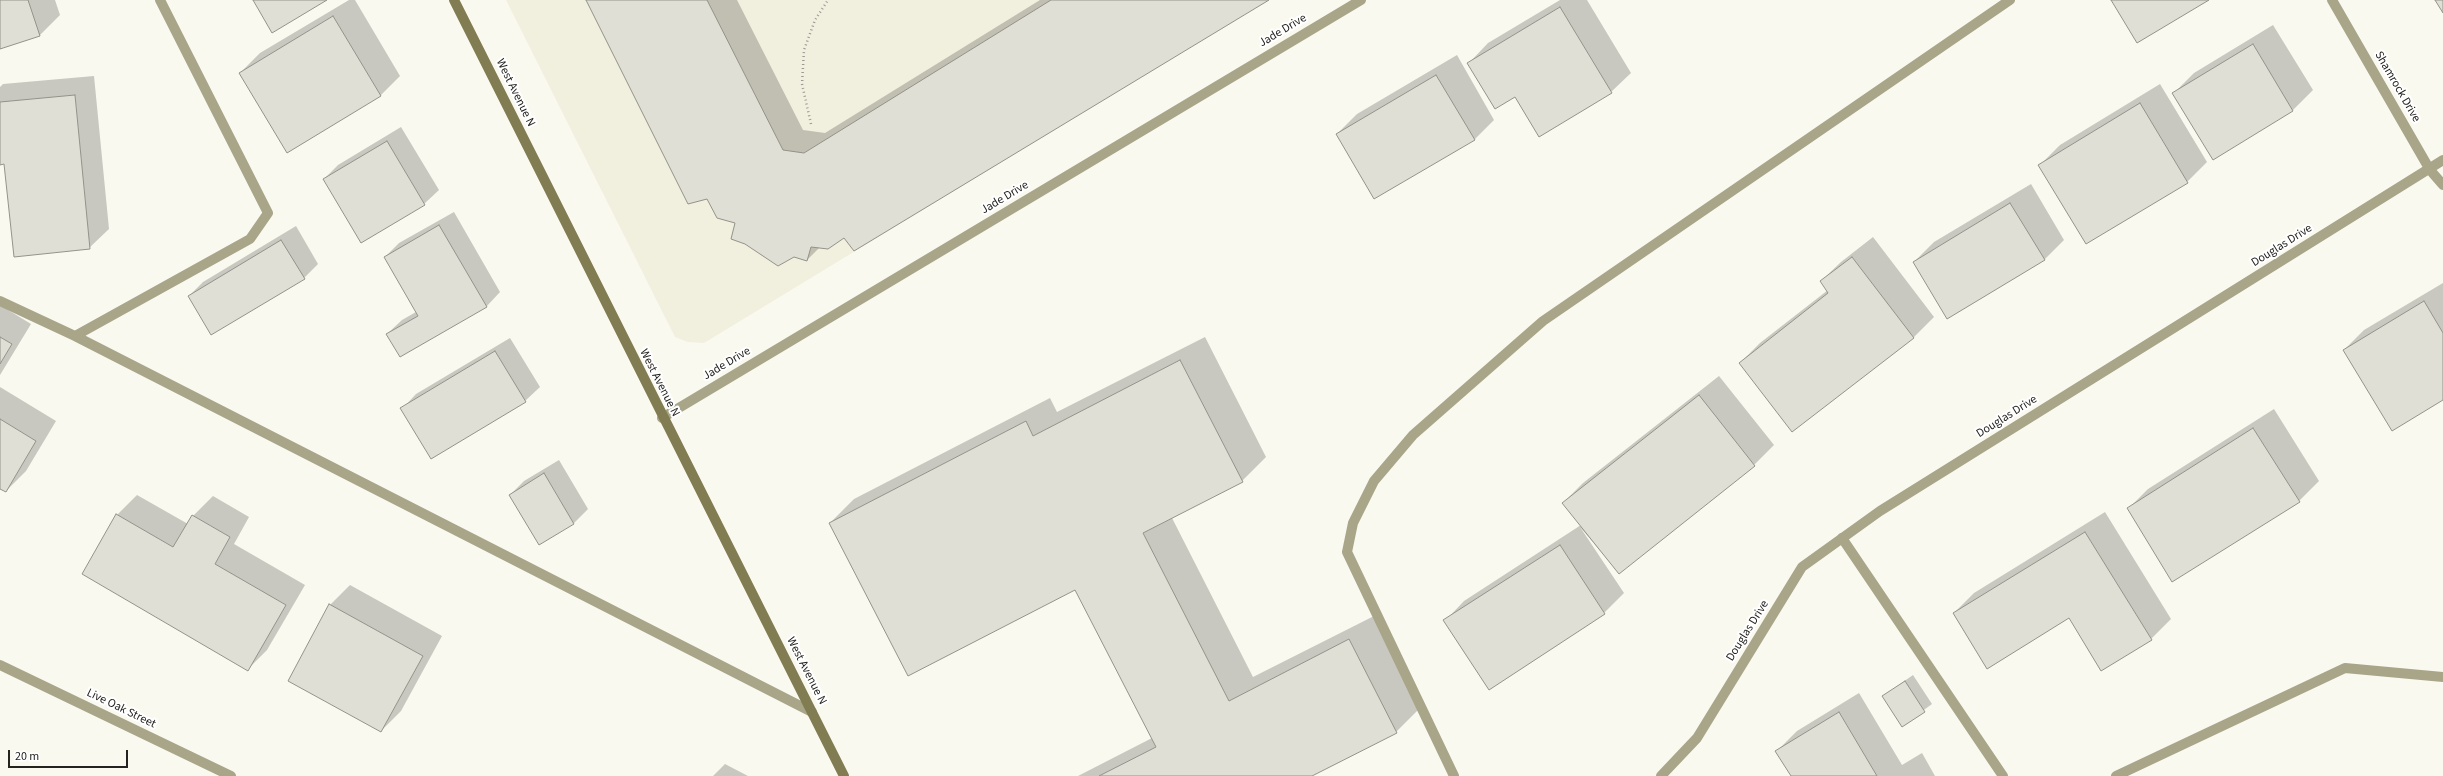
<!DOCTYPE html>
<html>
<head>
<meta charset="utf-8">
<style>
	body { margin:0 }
	#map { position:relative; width:2443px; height:776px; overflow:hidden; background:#faf9f0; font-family:"Source Sans 3",sans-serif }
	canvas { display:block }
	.scale { position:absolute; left:8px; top:750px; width:120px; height:18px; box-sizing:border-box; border:2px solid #242320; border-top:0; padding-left:5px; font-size:12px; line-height:14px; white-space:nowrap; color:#242320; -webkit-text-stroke:3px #fff; paint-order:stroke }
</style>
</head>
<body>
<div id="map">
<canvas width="2443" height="776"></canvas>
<div class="scale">20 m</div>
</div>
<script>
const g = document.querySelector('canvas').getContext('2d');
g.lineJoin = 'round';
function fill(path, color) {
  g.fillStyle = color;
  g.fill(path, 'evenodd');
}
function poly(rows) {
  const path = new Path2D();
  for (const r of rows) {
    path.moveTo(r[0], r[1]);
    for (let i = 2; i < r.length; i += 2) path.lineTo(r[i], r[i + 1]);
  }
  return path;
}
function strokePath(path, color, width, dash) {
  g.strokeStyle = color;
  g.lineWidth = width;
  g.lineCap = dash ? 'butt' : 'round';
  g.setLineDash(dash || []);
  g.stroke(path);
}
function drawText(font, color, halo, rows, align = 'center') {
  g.font = font + ' "Source Sans 3",sans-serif';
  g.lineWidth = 4;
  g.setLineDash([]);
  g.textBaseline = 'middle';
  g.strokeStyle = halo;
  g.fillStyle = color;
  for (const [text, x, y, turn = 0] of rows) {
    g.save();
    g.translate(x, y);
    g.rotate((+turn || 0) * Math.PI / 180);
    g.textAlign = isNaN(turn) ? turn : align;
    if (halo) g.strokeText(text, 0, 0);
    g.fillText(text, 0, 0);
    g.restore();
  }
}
fill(poly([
	[506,0,1268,0,704,343,688,342,675,337]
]), '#f1efde');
fill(poly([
	[0,0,55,0,60,15,40,35,0,48],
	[349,0,355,0,400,76,380,96,240,73,260,53],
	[587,0,737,0,803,130,825,133,1040,0,1267,0,845,237,820,247,807,260,736,222,708,198],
	[1560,0,1587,0,1631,73,1611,92,1515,95,1469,63,1488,43],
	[2273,25,2313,90,2293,110,2213,158,2174,93,2194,73],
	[1457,55,1494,120,1475,139,1337,134,1357,114],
	[94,76,109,229,89,248,5,163,0,164,0,87,3,84],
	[2160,84,2207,162,2187,182,2040,165,2060,145],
	[401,127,439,190,424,204,362,242,324,179,338,165],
	[2031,184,2064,240,2044,260,1914,262,1934,242],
	[454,212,500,292,486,307,387,334,402,320,416,312,385,257,399,243],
	[296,226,318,264,304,278,189,296,203,282],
	[1873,237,1934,317,1914,337,1792,431,1740,363,1760,343,1828,290,1821,281,1841,262],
	[2443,283,2443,399,2344,350,2364,330],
	[0,305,31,324,0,375],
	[1205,337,1266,457,1242,481,1172,518,1253,677,1374,616,1420,708,1396,732,1310,776,1078,776,1152,738,1075,588,830,523,854,499,1050,398,1057,412],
	[510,338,540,387,525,401,402,409,416,394],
	[1719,376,1774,445,1754,465,1619,573,1580,527,1624,593,1604,613,1445,621,1464,601,1581,525,1563,503,1583,483],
	[0,387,56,421,26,471,6,491,0,487],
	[2274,409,2319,481,2299,501,2128,509,2148,489],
	[559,460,588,509,574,523,540,544,510,495,524,481],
	[137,495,188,524,193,516,213,496,249,517,234,544,305,585,267,650,248,669,83,574,117,515],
	[2105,512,2171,619,2151,639,2069,617,1954,613,1974,593],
	[350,585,442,636,401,711,381,731,330,605],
	[1913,675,1932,704,1902,726,1883,696],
	[1859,693,1902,765,1922,753,1935,776,1792,776,1777,751,1797,731],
	[725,764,748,776,713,776]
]), '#0003');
const building = poly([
	[0,0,28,0,40,36,0,49,0,0],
	[253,0,327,0,272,33,253,0],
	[586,0,707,0,783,150,804,153,1051,0,1269,0,854,251,844,238,828,249,811,247,807,261,794,257,778,266,745,244,731,239,735,223,717,218,707,199,688,204,586,0],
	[2111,0,2209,0,2137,43,2111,0],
	[2435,0,2443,0,2443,13,2435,0],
	[1560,7,1612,93,1539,137,1515,97,1495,109,1467,63,1560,7],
	[333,16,381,96,287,153,239,73,333,16],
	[2253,44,2293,111,2213,160,2172,93,2253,44],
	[1436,75,1475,140,1374,199,1336,134,1436,75],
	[75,95,90,249,14,257,4,164,0,165,0,102,75,95],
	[2140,103,2188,183,2086,244,2038,165,2140,103],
	[387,141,425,205,361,243,323,179,387,141],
	[2010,203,2045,260,1947,319,1913,262,2010,203],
	[439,225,487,307,400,357,386,334,418,316,384,257,439,225],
	[281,240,305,279,211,335,188,296,281,240],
	[1852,257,1914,338,1792,432,1739,363,1828,293,1820,281,1852,257],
	[2424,301,2443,333,2443,400,2392,431,2343,350,2424,301],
	[0,337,12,344,0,364,0,337],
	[495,351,526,402,431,459,400,408,495,351],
	[1180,360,1243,482,1143,533,1229,701,1349,639,1397,733,1312,776,1099,776,1156,747,1075,590,908,676,829,523,1026,421,1033,436,1180,360],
	[1699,395,1755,466,1619,574,1562,503,1699,395],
	[0,419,36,441,6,492,0,489,0,419],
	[2253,428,2300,502,2172,582,2127,508,2253,428],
	[544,473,574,524,539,545,509,495,544,473],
	[116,514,173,547,192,515,230,537,215,564,286,605,248,671,82,574,116,514],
	[2085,532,2152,640,2101,671,2069,618,1987,669,1953,613,2085,532],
	[1560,545,1605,614,1489,690,1443,620,1560,545],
	[329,604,423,656,381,732,288,681,329,604],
	[1905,681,1925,712,1902,727,1882,696,1905,681],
	[1839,712,1877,776,1791,776,1775,751,1839,712]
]);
fill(building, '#e0dfd6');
strokePath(building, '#94938a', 1);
strokePath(poly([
	[811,124,802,84,804,50,815,20,828,0]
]), '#9a9992', 2.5, [1, 3]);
strokePath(poly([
	[0,301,75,336,812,712],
	[75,336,250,239,268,213,160,0],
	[1842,538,2003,776],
	[1454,776,1347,552,1353,523,1374,481,1413,435,1543,321,2010,0],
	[2116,776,2345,668,2443,677]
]), '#a8a589', 10);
strokePath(poly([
	[2332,0,2430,170,2443,185],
	[662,418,1361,0],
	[0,665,231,776],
	[1661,776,1697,738,1802,567,1880,511,2443,160]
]), '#a8a589', 10);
strokePath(poly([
	[454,0,844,776]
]), '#827c52', 10);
drawText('12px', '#242320', '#fff', [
	["Jade Drive",1283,31,-31],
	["Shamrock Drive",2397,87,60],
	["West Avenue N",515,93,64],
	["Jade Drive",1005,198,-31],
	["Douglas Drive",2282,246,-32],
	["Jade Drive",727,364,-31],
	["West Avenue N",659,383,63],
	["Douglas Drive",2007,417,-32],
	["Douglas Drive",1748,631,-58],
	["West Avenue N",806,671,63],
	["Live Oak Street",121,709,26]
]);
</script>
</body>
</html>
